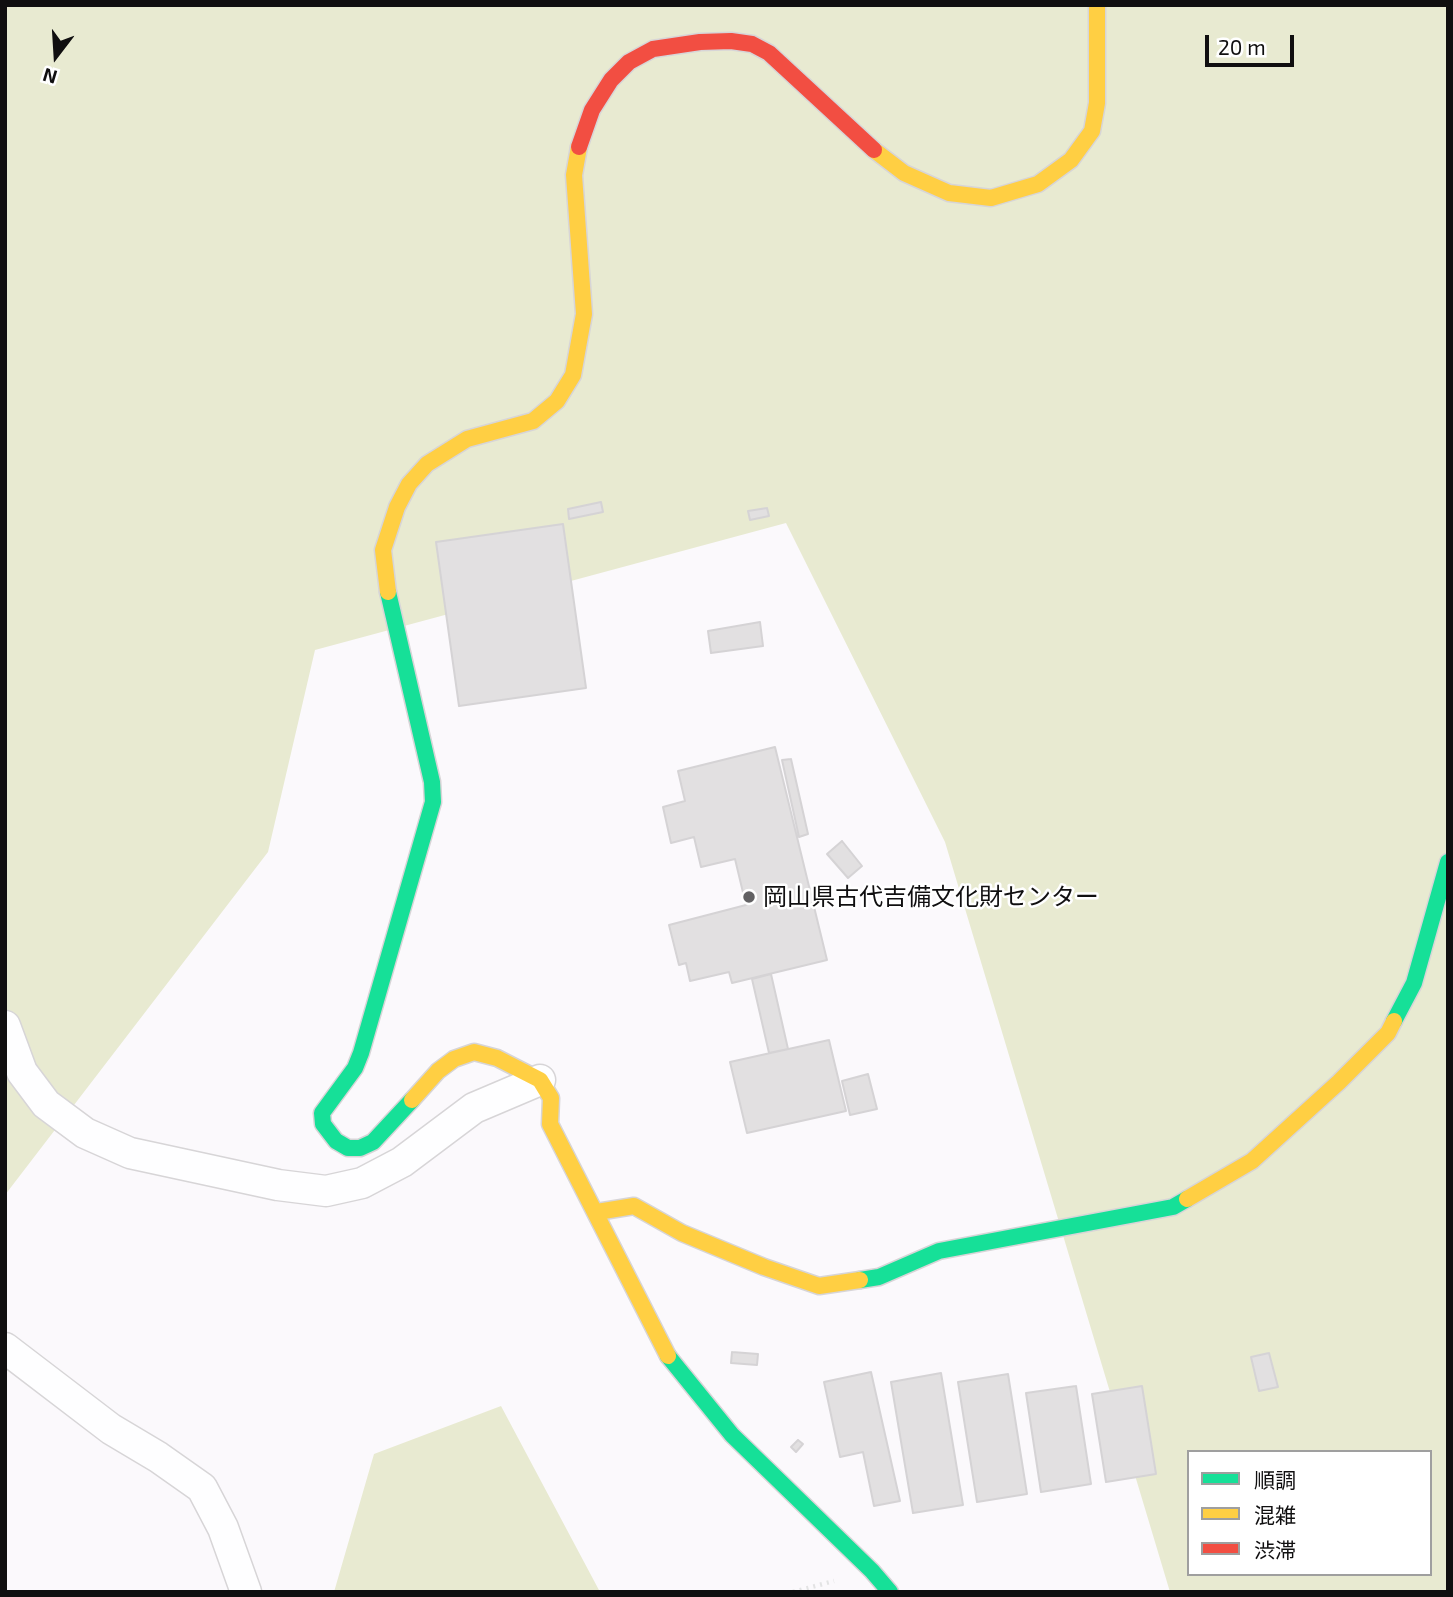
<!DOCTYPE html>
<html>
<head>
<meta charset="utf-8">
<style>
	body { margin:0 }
	#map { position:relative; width:1453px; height:1597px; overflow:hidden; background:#fbf9fc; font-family:"Exo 2","Noto Sans JP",sans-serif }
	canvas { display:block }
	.frame { position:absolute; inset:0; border:7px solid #100f10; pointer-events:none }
	.legend { position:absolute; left:1187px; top:1450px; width:245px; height:126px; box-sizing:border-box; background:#fff; border:2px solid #9f9f9f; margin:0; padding:9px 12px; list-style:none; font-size:21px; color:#100f10 }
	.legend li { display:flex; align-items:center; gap:14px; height:35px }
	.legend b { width:35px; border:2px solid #9f9f9f }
	.north { position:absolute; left:21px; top:21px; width:70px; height:70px; -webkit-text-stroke:5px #fff; paint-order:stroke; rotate:197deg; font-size:19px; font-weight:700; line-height:28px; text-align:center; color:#100f10 }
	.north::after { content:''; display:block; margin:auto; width:24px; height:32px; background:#100f10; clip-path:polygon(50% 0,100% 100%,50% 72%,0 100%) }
	.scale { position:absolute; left:1205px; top:35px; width:89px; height:32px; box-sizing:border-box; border:4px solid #100f10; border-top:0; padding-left:9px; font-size:21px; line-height:24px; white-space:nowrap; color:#100f10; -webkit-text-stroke:5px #fff; paint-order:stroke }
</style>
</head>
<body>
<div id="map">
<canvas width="1453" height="1597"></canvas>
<div class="frame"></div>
<ul class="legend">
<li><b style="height:9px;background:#16e098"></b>順調</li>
<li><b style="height:9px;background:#ffcf43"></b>混雑</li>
<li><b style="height:9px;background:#f24e42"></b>渋滞</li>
</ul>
<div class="north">N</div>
<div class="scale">20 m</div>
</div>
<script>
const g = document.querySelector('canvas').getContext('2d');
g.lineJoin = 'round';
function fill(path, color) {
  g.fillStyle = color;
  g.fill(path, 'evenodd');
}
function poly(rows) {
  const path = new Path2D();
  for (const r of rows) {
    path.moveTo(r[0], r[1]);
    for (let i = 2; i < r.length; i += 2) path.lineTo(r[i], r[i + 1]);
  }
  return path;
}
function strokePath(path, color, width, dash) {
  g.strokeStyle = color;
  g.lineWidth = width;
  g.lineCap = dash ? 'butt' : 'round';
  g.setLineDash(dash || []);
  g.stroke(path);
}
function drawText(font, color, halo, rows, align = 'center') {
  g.font = font + ' "Exo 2","Noto Sans JP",sans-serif';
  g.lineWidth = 5;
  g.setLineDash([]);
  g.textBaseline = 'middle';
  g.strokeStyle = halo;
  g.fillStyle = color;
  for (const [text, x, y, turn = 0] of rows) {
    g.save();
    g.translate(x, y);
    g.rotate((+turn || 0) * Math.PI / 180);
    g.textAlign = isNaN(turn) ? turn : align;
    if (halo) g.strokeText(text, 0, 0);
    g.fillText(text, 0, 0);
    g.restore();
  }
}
fill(poly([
	[5,5,1448,5,1448,1592,1170,1592,945,842,786,523,315,650,268,852,5,1195],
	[1189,1452,1430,1452,1430,1574,1189,1574],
	[501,1406,600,1592,334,1592,374,1454]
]), '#e8ead1');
const building = poly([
	[601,502,603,512,569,519,568,509,601,502],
	[767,508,769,516,750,520,748,511,767,508],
	[563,524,586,688,459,706,436,542,563,524],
	[760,622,763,646,711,653,708,631,760,622],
	[775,747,827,960,732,983,729,972,690,981,686,963,679,965,669,925,746,905,735,859,701,867,694,837,671,843,663,807,685,801,678,771,775,747],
	[791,759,808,834,799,837,782,760,791,759],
	[842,841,862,866,848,878,827,854,842,841],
	[771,974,788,1049,769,1053,752,979,771,974],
	[829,1040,846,1111,747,1133,730,1062,829,1040],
	[868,1074,877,1109,850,1115,842,1081,868,1074],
	[732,1352,758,1354,757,1365,731,1363,732,1352],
	[1269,1353,1278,1387,1259,1391,1251,1357,1269,1353],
	[871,1372,900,1501,874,1506,863,1452,840,1457,824,1382,871,1372],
	[941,1373,963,1505,913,1513,891,1382,941,1373],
	[1008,1374,1027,1494,977,1502,958,1382,1008,1374],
	[1076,1386,1091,1484,1041,1492,1026,1393,1076,1386],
	[1142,1386,1156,1474,1106,1482,1092,1394,1142,1386],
	[798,1440,803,1444,796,1452,791,1447,798,1440]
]);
fill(building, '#e2e0e1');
strokePath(building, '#d5d3d5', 2);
const street = poly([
	[5,1026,22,1072,46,1104,85,1133,130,1153,278,1185,326,1191,362,1183,402,1162,474,1108,540,1080],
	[5,1348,111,1429,158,1457,202,1488,223,1528,246,1592]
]);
const fast = poly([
	[388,592,432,782,433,802,361,1053,355,1068,322,1113,323,1124,336,1141,348,1148,360,1148,373,1142,412,1100],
	[1394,1021,1414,983,1448,862],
	[860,1280,879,1277,939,1251,1173,1207,1187,1199],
	[668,1356,732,1435,872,1571,890,1592]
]);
const slow = poly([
	[874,150,904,173,949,193,991,198,1038,184,1071,160,1092,131,1097,103,1097,5],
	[388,592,383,550,397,507,409,484,427,464,467,439,533,421,557,401,573,375,584,314,574,175,579,147],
	[412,1100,438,1071,454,1059,474,1052,497,1058,540,1080,551,1098,550,1124,668,1356],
	[1187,1199,1252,1161,1339,1082,1388,1033,1394,1021],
	[597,1212,634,1206,682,1233,764,1267,819,1286,860,1280]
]);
const jam = poly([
	[579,147,592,110,611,80,629,62,653,49,700,42,731,41,752,44,769,53,874,150]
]);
strokePath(street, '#d7d5d7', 33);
strokePath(fast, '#d7d5d7', 19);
strokePath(slow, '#d7d5d7', 19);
strokePath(jam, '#d7d5d7', 19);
strokePath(poly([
	[793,1592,834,1581]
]), '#e3e3e4', 4.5, [2, 5]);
strokePath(street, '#fefeff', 30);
strokePath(fast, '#16e098', 16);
strokePath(slow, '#ffcf43', 16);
strokePath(jam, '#f24e42', 16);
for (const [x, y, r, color] of [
	[749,897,7,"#626163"]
]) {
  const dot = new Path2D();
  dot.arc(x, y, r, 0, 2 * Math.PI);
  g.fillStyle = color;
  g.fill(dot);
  strokePath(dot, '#fff', 2.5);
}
drawText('24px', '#100f10', '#fff', [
	["岡山県古代吉備文化財センター",763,897]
], 'left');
</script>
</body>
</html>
